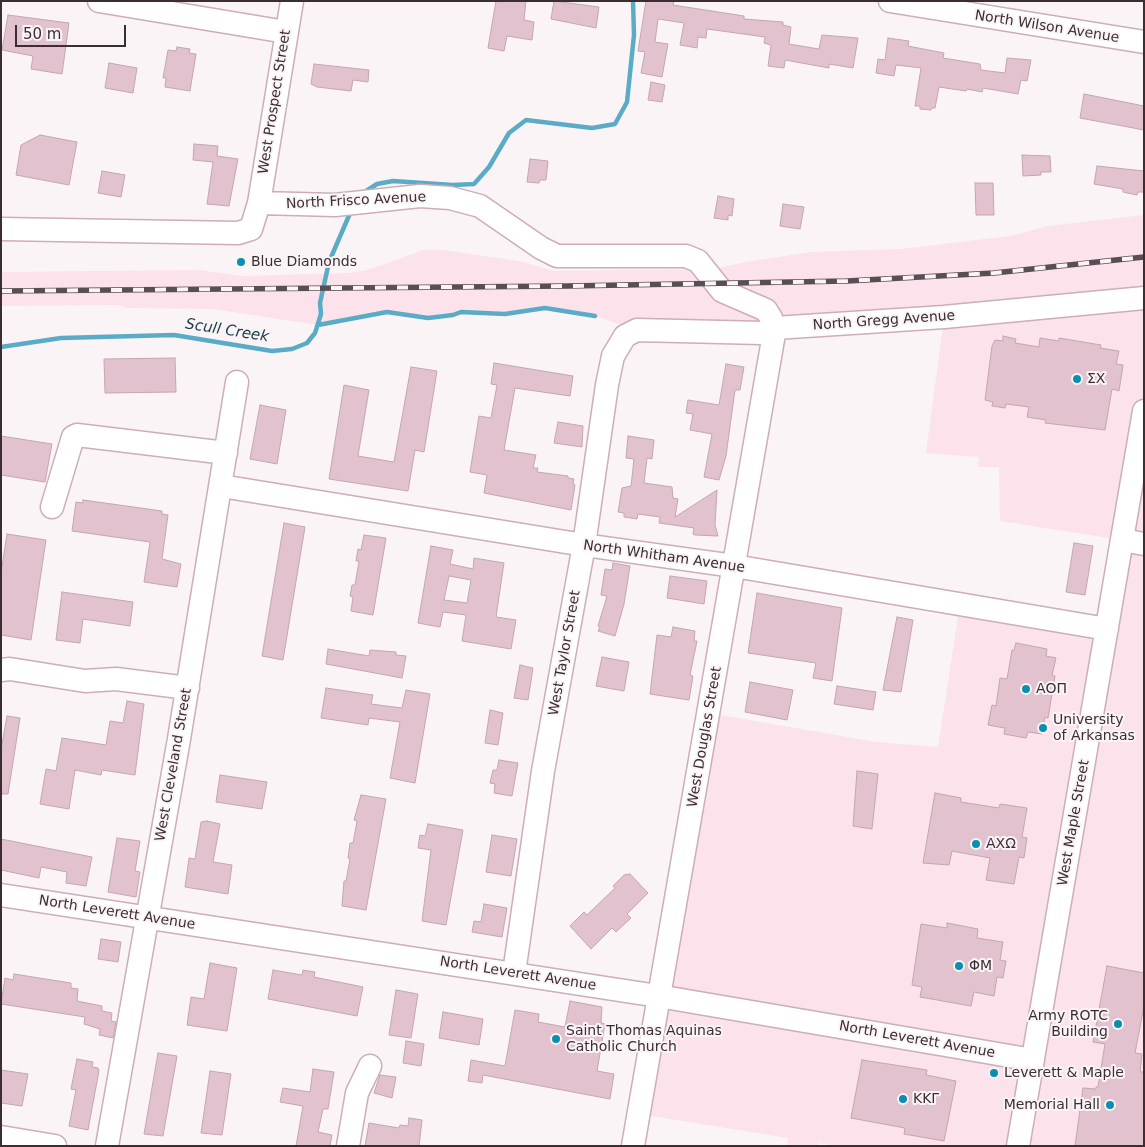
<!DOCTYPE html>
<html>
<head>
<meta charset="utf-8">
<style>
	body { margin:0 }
	#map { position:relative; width:1145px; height:1147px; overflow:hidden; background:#fbf4f7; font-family:"DejaVu Sans",sans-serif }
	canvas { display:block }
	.frame { position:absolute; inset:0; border:2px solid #3a2e33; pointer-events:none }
	.scale { position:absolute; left:15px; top:25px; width:111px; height:22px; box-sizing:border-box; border:2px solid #3a2e33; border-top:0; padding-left:6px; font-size:15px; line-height:18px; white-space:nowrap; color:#3a2e33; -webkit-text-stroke:4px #fbf4f7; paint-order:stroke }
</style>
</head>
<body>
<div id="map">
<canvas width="1145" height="1147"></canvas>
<div class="frame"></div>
<div class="scale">50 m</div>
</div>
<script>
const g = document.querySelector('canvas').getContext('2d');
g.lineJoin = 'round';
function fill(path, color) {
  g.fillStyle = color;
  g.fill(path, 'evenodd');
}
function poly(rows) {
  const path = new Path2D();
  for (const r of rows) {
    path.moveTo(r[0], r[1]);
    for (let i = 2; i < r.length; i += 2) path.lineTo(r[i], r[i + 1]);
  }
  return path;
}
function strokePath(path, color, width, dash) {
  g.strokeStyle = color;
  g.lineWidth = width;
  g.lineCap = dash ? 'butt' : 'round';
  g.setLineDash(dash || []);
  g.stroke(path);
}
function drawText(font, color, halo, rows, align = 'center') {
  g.font = font + ' "DejaVu Sans",sans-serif';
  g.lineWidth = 4;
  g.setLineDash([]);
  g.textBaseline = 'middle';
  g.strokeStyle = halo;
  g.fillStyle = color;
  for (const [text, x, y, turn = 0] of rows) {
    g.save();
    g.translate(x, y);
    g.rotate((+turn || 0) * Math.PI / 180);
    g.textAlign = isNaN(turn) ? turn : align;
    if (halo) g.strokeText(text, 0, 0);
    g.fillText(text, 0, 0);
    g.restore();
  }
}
fill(poly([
	[1144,215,1144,1146,833,1146,819,1143,818,1146,787,1146,788,1138,639,1114,709,713,876,742,938,747,960,604,1107,628,1122,540,1000,521,999,467,978,467,979,457,926,453,944,318,637,330,595,316,545,308,505,314,461,312,453,315,428,318,387,312,318,325,213,309,127,308,119,305,1,306,1,272,199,270,243,276,349,273,368,270,423,250,444,250,518,261,555,271,714,269,745,262,811,252,901,249,1010,236,1048,226]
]), '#fbe2eb');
strokePath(poly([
	[363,193,377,184,393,181,453,185,474,184,489,167,509,133,526,120,592,128,615,124,627,102,634,35,633,1],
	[318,325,387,312,428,318,453,315,461,312,505,314,545,308,595,316],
	[1,347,61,338,174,335,272,351,292,349,307,343,315,333,321,314,320,303,329,262,351,211]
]), '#5aacc6', 4.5);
const building = poly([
	[496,1,526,1,524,20,534,22,532,40,507,36,504,51,488,48,496,1],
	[554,1,599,7,596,28,551,19,554,1],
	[646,1,674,1,673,5,744,16,744,19,783,22,783,25,791,27,789,44,819,49,822,35,858,38,853,68,829,64,829,68,785,60,784,68,768,66,771,45,764,43,765,37,707,29,706,38,698,37,697,48,680,45,684,23,658,19,655,42,668,44,662,77,641,73,645,52,638,51,646,1],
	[8,15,69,23,62,74,31,69,33,56,2,50,8,15],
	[888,38,909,41,908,46,944,53,943,58,980,64,981,70,1005,73,1007,58,1031,60,1027,81,1021,80,1018,94,983,88,982,92,967,89,966,91,939,87,935,108,932,108,931,110,920,109,920,106,915,106,921,68,896,65,894,76,876,73,878,59,885,60,888,38],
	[177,47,190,49,189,53,196,54,190,91,165,87,166,78,163,78,168,50,176,51,177,47],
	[109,63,137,68,133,93,105,88,109,63],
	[314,64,369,70,368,82,353,80,351,91,317,87,311,84,314,64],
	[651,82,665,85,662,102,648,100,651,82],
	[1084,94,1144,106,1144,130,1080,118,1084,94],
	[40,135,77,142,69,185,16,175,21,145,40,135],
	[194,144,218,146,217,156,238,159,229,206,207,204,213,162,193,160,194,144],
	[1022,155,1050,156,1051,172,1041,172,1041,175,1023,176,1022,155],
	[530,159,548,161,546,180,540,180,539,183,527,182,530,159],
	[1097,166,1144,171,1144,192,1138,192,1137,195,1123,192,1123,189,1094,184,1097,166],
	[102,171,125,175,121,197,98,193,102,171],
	[975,183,993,183,994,215,976,215,975,183],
	[718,196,734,199,732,216,728,215,728,220,714,218,718,196],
	[783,204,804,207,800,229,780,226,783,204],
	[1003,336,1016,339,1015,343,1039,347,1040,338,1059,341,1059,338,1101,345,1100,348,1119,351,1116,364,1123,365,1119,391,1112,389,1105,430,1045,423,1046,420,1027,417,1029,407,1006,404,1005,408,992,406,993,402,985,400,992,346,995,340,1003,341,1003,336],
	[175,358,176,392,105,393,104,359,175,358],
	[494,363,573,376,570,396,515,388,504,450,536,455,533,468,538,468,537,472,568,476,568,478,574,479,573,484,575,485,571,510,484,493,487,475,470,472,479,416,491,418,497,385,491,384,494,363],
	[726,364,744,367,740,390,735,390,726,456,719,480,704,477,712,434,690,430,693,414,686,413,688,400,719,405,726,364],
	[411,367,437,371,424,452,415,450,408,491,329,479,344,385,369,390,358,456,394,462,411,367],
	[260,405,286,410,277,464,250,459,260,405],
	[558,422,583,426,582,447,554,443,558,422],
	[1,436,52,444,45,482,1,475,1,436],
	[628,436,654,440,652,459,647,458,644,483,672,487,673,498,678,499,675,517,717,490,715,525,718,536,695,535,693,534,694,528,659,523,660,517,638,514,637,519,624,517,624,513,618,512,622,488,631,486,634,459,626,458,628,436],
	[83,500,162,511,162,514,168,515,162,559,181,564,177,587,144,582,150,542,72,531,76,502,83,503,83,500],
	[284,523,305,527,283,660,262,656,284,523],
	[7,534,46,540,31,640,1,635,1,573,7,534],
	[364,535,386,538,373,615,351,611,353,597,350,596,352,585,355,585,359,561,356,561,358,549,361,550,364,535],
	[1074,543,1093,546,1085,595,1066,592,1074,543],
	[431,546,453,550,450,564,473,569,474,558,504,563,496,617,516,620,511,649,462,641,466,615,443,612,440,627,418,623,431,546],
	[449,576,471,580,467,603,444,600,449,576],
	[613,563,630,566,624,604,615,636,598,631,600,627,598,626,607,596,601,595,605,569,612,570,613,563],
	[670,576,707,581,704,604,667,598,670,576],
	[62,592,133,602,130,626,83,619,80,643,56,640,62,592],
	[757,593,842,608,832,681,813,678,816,663,748,653,757,593],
	[897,617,913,620,901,692,883,690,897,617],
	[673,627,695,631,694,641,697,641,690,675,693,676,689,700,650,694,657,635,671,637,673,627],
	[1016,643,1047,649,1046,656,1056,658,1052,675,1055,676,1048,718,1045,717,1042,734,1028,732,1026,738,1004,734,1005,728,988,725,992,705,996,706,1000,678,1007,679,1012,650,1014,650,1016,643],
	[328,649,369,656,370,650,396,652,396,655,406,656,402,678,326,664,328,649],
	[602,657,629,662,624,691,596,686,602,657],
	[520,665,533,668,528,700,514,698,520,665],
	[750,682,793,690,787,720,745,712,750,682],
	[837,686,876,692,873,710,834,704,837,686],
	[326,688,373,695,371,704,402,708,406,690,430,694,415,783,390,778,400,722,369,718,368,725,321,718,326,688],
	[127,701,144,704,135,775,102,770,101,775,75,770,69,809,40,804,46,769,56,771,62,738,106,745,110,721,123,723,127,701],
	[490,710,503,713,498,745,485,743,490,710],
	[7,716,20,718,8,794,1,794,1,750,7,716],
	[499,760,518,763,512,796,494,793,495,784,490,783,493,770,497,770,499,760],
	[857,771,878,774,872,829,853,826,857,771],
	[220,775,267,782,262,809,216,802,220,775],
	[935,793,961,798,961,802,999,808,1000,804,1027,808,1022,837,1027,838,1024,858,1019,857,1014,884,986,880,990,858,952,851,949,865,923,863,935,793],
	[361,795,386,799,366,910,342,906,344,881,346,881,350,859,348,858,350,843,353,843,357,821,354,820,361,795],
	[207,821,220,824,213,862,232,865,228,894,185,887,189,858,195,859,201,822,207,821],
	[428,824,463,830,446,925,422,921,431,850,418,848,420,835,425,836,428,824],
	[492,835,517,839,511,876,486,872,492,835],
	[117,838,140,841,135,871,140,872,136,897,108,892,117,838],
	[1,839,92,857,86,886,66,883,67,872,41,867,39,878,1,870,1,839],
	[630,874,648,893,627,914,631,918,616,932,612,928,591,949,570,926,584,912,587,915,615,888,613,886,624,875,630,874],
	[484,904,507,908,502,937,472,932,474,921,481,922,484,904],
	[947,923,978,929,977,938,1003,942,1000,960,1006,961,1003,978,997,977,994,996,974,992,971,1006,920,997,922,987,912,985,921,924,947,928,947,923],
	[101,939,121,942,118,962,98,959,101,939],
	[210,963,237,968,227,1031,187,1025,191,997,204,999,210,963],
	[1107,966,1144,973,1144,1006,1135,1053,1142,1054,1140,1072,1144,1072,1144,1146,1075,1146,1083,1088,1096,1089,1096,1087,1098,1087,1105,1044,1093,1042,1107,966],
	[273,970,302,975,303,970,315,972,314,977,363,987,357,1016,268,999,273,970],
	[14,974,71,983,71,988,78,989,77,1001,102,1006,102,1011,112,1013,111,1021,116,1022,113,1038,99,1035,100,1029,84,1024,85,1017,1,1004,5,978,13,980,14,974],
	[396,990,418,994,411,1038,389,1035,396,990],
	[570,1001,602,1007,601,1023,605,1024,597,1071,614,1074,610,1099,483,1075,482,1083,468,1081,471,1060,505,1066,515,1010,539,1014,538,1022,565,1027,570,1001],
	[443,1012,483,1019,479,1045,439,1038,443,1012],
	[406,1041,424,1044,421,1066,403,1063,406,1041],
	[158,1053,177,1056,163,1136,144,1134,158,1053],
	[77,1059,93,1062,92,1067,98,1068,99,1071,88,1130,69,1126,76,1090,71,1089,77,1059],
	[862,1060,927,1070,926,1075,956,1081,944,1141,904,1134,905,1128,851,1118,862,1060],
	[313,1069,334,1072,328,1109,323,1109,318,1132,332,1135,330,1146,296,1146,303,1106,280,1102,283,1088,310,1092,313,1069],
	[1,1070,28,1074,22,1106,1,1103,1,1070],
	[210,1071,231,1074,222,1135,201,1133,210,1071],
	[380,1075,396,1077,392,1098,374,1093,380,1075],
	[409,1118,422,1120,419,1146,365,1146,369,1123,399,1128,400,1125,408,1126,409,1118]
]);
fill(building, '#e2c2ce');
strokePath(building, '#c4a5b1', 1);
const minor = poly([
	[99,1,286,32],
	[890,1,1144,42],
	[259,203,335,205,420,196,450,198,480,206,541,248,557,256,686,256,698,261,722,291,766,310,771,318,775,328,633,1146],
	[1,229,238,233,251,229,259,203,292,1],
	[221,486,584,545,734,566,1107,629],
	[52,507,73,437,77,435,226,453],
	[1122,540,1144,544],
	[1,670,10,669,85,681,116,679,188,688],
	[1,895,658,996,1033,1060],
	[514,973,543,771,584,545,607,385,613,356,625,336,637,330,762,333,775,328,944,317,1144,298],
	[1,1137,55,1146],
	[107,1146,179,739,237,382],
	[348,1146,357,1093,370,1066],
	[1018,1146,1144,411]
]);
strokePath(minor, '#cdadb9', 25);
strokePath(minor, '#fff', 22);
const rail = poly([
	[1,291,568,286,847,281,994,273,1144,257]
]);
strokePath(rail, '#594e53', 5.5);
strokePath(rail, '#fbf4f7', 4, [11]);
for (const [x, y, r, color] of [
	[241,262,5,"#0d8eae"],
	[1077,379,5,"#0d8eae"],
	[1026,689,5,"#0d8eae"],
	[1043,728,5,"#0d8eae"],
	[976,844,5,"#0d8eae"],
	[959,966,5,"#0d8eae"],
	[1118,1024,5,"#0d8eae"],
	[556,1039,5,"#0d8eae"],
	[994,1073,5,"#0d8eae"],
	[903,1099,5,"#0d8eae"],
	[1110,1105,5,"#0d8eae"]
]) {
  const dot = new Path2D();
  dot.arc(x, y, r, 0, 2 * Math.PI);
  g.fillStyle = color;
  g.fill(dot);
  strokePath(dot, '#fbf4f7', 2);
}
drawText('14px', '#3a2e33', '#fbf4f7', [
	["North Wilson Avenue",1047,27,9],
	["West Prospect Street",275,102,-81],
	["North Frisco Avenue",356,201,-3],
	["North Gregg Avenue",884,321,-4],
	["North Whitham Avenue",664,557,8],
	["West Taylor Street",565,653,-80],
	["West Douglas Street",705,737,-80],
	["West Cleveland Street",174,765,-80],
	["West Maple Street",1074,823,-80],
	["North Leverett Avenue",117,913,9],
	["North Leverett Avenue",518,974,9],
	["North Leverett Avenue",917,1040,10]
]);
drawText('14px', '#3a2e33', '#fbf4f7', [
	["Blue Diamonds",251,262],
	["ΣΧ",1087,379],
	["ΑΟΠ",1036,689],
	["University",1053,720],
	["of Arkansas",1053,736],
	["ΑΧΩ",986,844],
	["ΦΜ",969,966],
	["Army ROTC",1108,1016,"right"],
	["Building",1108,1032,"right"],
	["Saint Thomas Aquinas",566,1031],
	["Catholic Church",566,1047],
	["Leverett & Maple",1004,1073],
	["ΚΚΓ",913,1099],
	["Memorial Hall",1100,1105,"right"]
], 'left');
drawText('italic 15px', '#163c48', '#fbf4f7', [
	["Scull Creek",227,331,9]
]);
</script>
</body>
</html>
